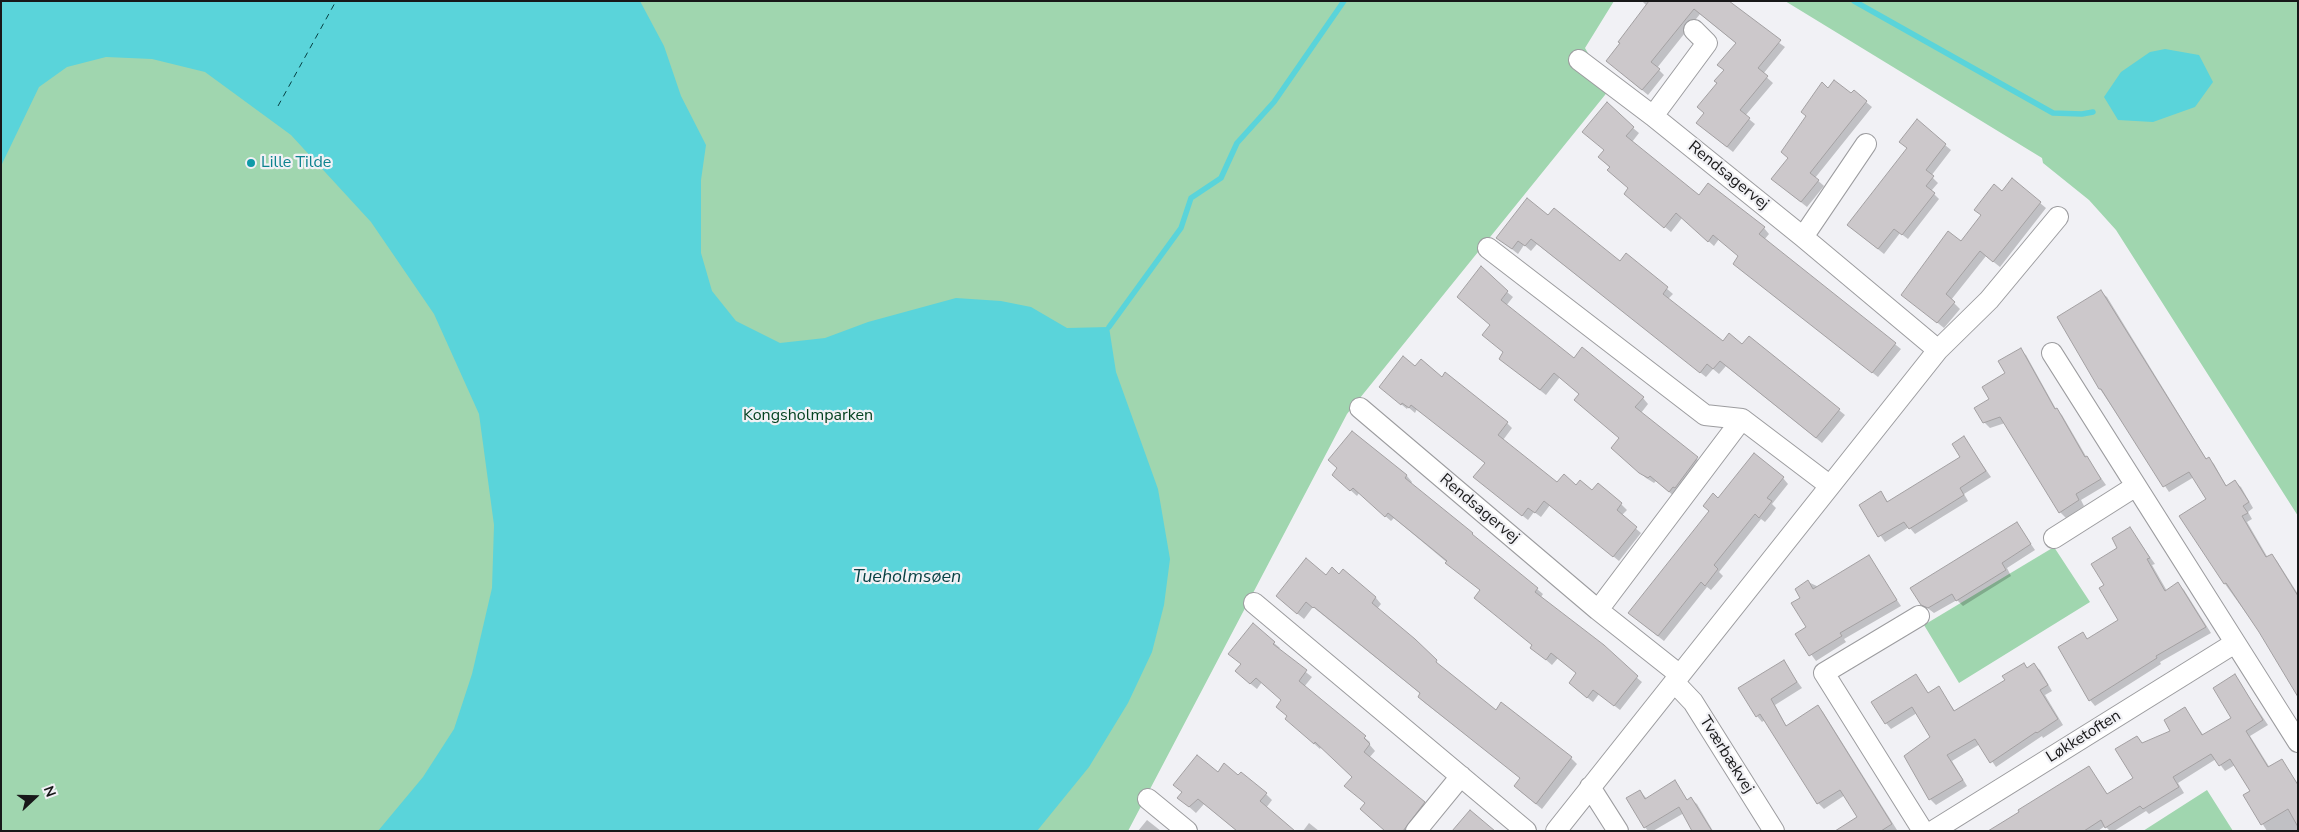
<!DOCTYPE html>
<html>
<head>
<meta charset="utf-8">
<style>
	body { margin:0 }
	#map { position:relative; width:2299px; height:832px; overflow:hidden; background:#f1f1f5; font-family:"Nunito Sans",sans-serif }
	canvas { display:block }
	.frame { position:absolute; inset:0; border:2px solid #181819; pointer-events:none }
	.north { position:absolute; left:10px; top:772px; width:50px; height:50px; -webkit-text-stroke:4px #f1f1f5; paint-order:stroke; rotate:69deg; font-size:14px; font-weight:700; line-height:20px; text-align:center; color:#181819 }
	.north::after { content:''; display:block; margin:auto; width:18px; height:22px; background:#181819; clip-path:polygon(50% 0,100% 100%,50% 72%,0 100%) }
</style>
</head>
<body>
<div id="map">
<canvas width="2299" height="832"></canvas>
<div class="frame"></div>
<div class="north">N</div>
</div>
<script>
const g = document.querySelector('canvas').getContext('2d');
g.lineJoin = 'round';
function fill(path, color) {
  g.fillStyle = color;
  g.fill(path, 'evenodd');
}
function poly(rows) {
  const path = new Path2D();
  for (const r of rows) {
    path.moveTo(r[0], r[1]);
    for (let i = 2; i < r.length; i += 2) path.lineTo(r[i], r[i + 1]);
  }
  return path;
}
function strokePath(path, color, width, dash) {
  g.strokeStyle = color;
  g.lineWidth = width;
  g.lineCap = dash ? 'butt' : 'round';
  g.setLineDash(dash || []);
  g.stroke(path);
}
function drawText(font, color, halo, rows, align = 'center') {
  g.font = font + ' "Nunito Sans",sans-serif';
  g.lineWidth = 4.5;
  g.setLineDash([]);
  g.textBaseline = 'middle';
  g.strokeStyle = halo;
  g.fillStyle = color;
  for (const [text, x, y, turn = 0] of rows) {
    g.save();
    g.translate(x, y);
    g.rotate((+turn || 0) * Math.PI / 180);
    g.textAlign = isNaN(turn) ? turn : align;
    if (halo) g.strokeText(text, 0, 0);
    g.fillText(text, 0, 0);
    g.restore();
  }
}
fill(poly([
	[1,1,1614,1,1585,48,1609,90,1347,414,1128,831,1,831],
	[1785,1,2298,1,2298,516,2116,230,2089,200,2043,163,2042,158],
	[2054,547,2090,602,1959,683,1924,625],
	[2207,790,2233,831,2143,831]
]), '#a0d6af');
fill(poly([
	[1,1,640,1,664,46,681,96,706,145,701,180,701,253,712,291,736,321,780,343,825,338,868,322,956,298,1001,301,1031,307,1067,328,1109,327,1116,372,1158,489,1170,559,1164,605,1152,652,1128,703,1089,767,1037,831,378,831,423,777,454,729,472,674,492,588,494,525,479,414,434,314,371,222,291,135,205,72,152,59,106,57,67,67,39,87,1,166],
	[2165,49,2199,55,2213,82,2195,107,2153,122,2118,120,2104,97,2121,72,2150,52]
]), '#5ad4da');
fill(poly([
	[1642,1,1719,1,1785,47,1763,74,1773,83,1745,116,1755,124,1733,152,1703,128,1705,114,1737,44,1700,14,1657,68,1664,75,1648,95,1607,61,1647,6],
	[1828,89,1852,95,1866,102,1872,107,1815,178,1824,186,1807,207,1778,184,1789,158],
	[1633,128,1639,133,1632,142,1699,196,1764,228,1769,234,1764,240,1901,349,1878,377,1740,269,1740,257,1719,239,1714,246,1682,218,1671,232,1631,199,1629,189,1600,157],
	[1901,142,1945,145,1951,150,1931,176,1938,183,1931,191,1939,199,1908,239,1900,233,1884,254,1854,230,1908,149],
	[2002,192,2040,203,2046,208,2000,267,1986,256,1951,300,1960,309,1944,328,1909,300,1961,243],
	[1548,217,1620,263,1627,255,1673,294,1668,299,1723,343,1742,346,1749,338,1845,415,1822,443,1726,366,1719,374,1713,369,1706,377,1537,244,1531,251,1524,245,1518,254,1498,238],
	[1507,292,1513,297,1506,306,1574,359,1643,398,1648,404,1641,413,1703,464,1675,497,1656,481,1654,483,1646,478,1619,454,1620,438,1580,395,1560,377,1546,395,1500,359,1504,353,1492,325,1464,303],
	[2101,292,2107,297,2207,460,2209,459,2214,464,2227,487,2235,482,2241,487,2253,508,2248,512,2252,519,2247,522,2268,558,2272,555,2277,561,2298,594,2298,685,2225,584,2208,499,2194,477,2169,492,2100,389],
	[2020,350,2026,355,2056,409,2062,415,2087,458,2106,485,2081,500,2084,506,2066,518,2060,512,2005,423,1990,428,1984,422,1991,400],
	[1415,368,1442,378,1507,423,1512,428,1503,440,1558,484,1576,486,1592,492,1598,485,1621,504,1627,510,1621,516,1641,533,1619,561,1550,505,1541,517,1534,512,1528,520,1480,482,1475,477,1486,464,1417,409,1415,413,1408,407,1407,409,1386,392],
	[1352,432,1407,476,1412,482,1411,484,1543,594,1541,597,1642,682,1620,710,1599,694,1593,702,1576,689,1578,674,1558,658,1552,665,1538,653,1533,646,1481,591,1394,518,1391,521,1359,493,1357,496,1339,480,1338,469],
	[1964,438,1991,477,1964,494,1968,501,1942,517,1915,534,1909,527,1885,542,1860,506,1881,493,1889,503,1961,458],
	[1783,478,1788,484,1772,504,1776,508,1771,515,1765,522,1761,519,1719,572,1723,576,1711,590,1707,587,1664,641,1635,618,1719,500],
	[2017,524,2035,550,2007,568,2011,576,1963,606,1957,600,1934,613,1922,604],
	[2130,529,2155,564,2152,565,2167,591,2178,584,2184,590,2211,633,2160,662,2161,664,2095,706,2090,700,2083,634,2088,640,2120,620,2105,585,2119,548],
	[1868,556,1901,606,1844,639,1846,642,1816,661,1796,634,1807,627,1802,598,1808,582,1819,587],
	[1343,571,1376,598,1381,604,1377,609,1414,640,1441,668,1496,712,1571,758,1577,764,1542,809,1521,792,1521,778,1425,703,1419,697,1421,694,1313,607,1304,619,1283,602,1326,577,1339,576],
	[1274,643,1280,648,1278,650,1312,677,1304,687,1370,742,1369,744,1375,751,1369,758,1429,808,1412,831,1386,831,1366,803,1353,777,1321,747,1320,749,1292,724,1282,700,1262,682,1257,689,1242,677],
	[1783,662,1802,688,1775,705,1787,727,1818,707,1823,712,1897,830,1837,831,1859,817,1845,795,1824,809,1818,803,1765,720,1762,722,1757,716],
	[2024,664,2028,669,2034,665,2040,670,2052,691,2045,695,2063,725,2043,738,2042,736,1996,767,1980,744,1952,761,1967,786,1936,805,1930,799,1906,756,1931,738,1917,713,1891,729,1886,723,1916,676,1929,694,1938,688,1955,711,2007,680],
	[2235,676,2268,725,2250,736,2270,768,2282,761,2298,784,2298,831,2267,831,2245,796,2252,792,2235,765,2225,771,2216,759,2178,783,2184,793,2149,814,2146,811,2114,831,2110,831,2105,826,2098,831,1989,831,2089,768,2108,795,2135,778,2137,737,2143,744,2172,732,2185,709,2204,736,2233,718],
	[1218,774,1238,777,1266,794,1272,800,1266,808,1293,831,1237,831,1204,804,1196,813,1179,798],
	[1675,782,1688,801,1691,799,1697,804,1713,831,1694,831,1684,813,1653,831,1648,831,1645,827,1640,791,1647,799],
	[1147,820,1161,831,1138,831],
	[1309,823,1319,831,1303,831]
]), '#0003');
strokePath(poly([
	[1854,1,2053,113,2082,114,2093,112],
	[1109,327,1181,228,1191,198,1221,178,1237,143,1274,102,1344,1]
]), '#5ad4da', 5.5);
strokePath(poly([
	[278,106,336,1]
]), '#074144', 1, [6, 5]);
const building = poly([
	[1649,1,1729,1,1781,40,1758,68,1768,76,1740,110,1750,118,1727,147,1696,123,1704,113,1697,107,1717,83,1714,81,1724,70,1717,65,1736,43,1694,9,1651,62,1660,69,1642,90,1606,61,1620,43,1618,42,1649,1],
	[1834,80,1851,93,1854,90,1867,101,1810,173,1819,180,1801,202,1771,179,1788,158,1781,152,1806,116,1801,112,1822,82,1828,88,1834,80],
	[1607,102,1634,127,1626,136,1699,195,1708,183,1765,227,1759,234,1896,343,1872,373,1733,264,1738,256,1713,235,1708,242,1676,213,1664,228,1624,194,1628,188,1607,170,1610,167,1598,157,1604,150,1582,132,1607,102],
	[1917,119,1946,144,1926,170,1934,176,1926,186,1935,193,1902,235,1894,229,1878,249,1847,225,1907,148,1899,142,1917,119],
	[2012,178,2041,202,1993,262,1980,251,1946,294,1955,302,1937,323,1901,295,1948,231,1961,241,1981,215,1974,210,1994,184,2002,191,2012,178],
	[1527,198,1548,215,1554,208,1620,261,1626,253,1668,287,1663,294,1723,341,1729,333,1742,344,1749,336,1840,409,1816,438,1720,361,1713,369,1707,364,1700,373,1531,239,1525,246,1518,241,1512,249,1496,238,1527,198],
	[1481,266,1508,291,1501,300,1574,358,1582,347,1614,373,1644,397,1635,407,1698,457,1675,488,1673,487,1669,492,1650,476,1648,478,1639,473,1611,448,1619,438,1574,400,1579,394,1554,373,1540,390,1499,359,1503,352,1482,335,1490,325,1457,297,1481,266],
	[2101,290,2206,459,2209,457,2226,486,2235,480,2249,502,2243,506,2248,513,2242,516,2266,557,2272,554,2298,596,2298,697,2259,632,2226,583,2224,584,2179,516,2206,499,2189,472,2163,487,2101,389,2099,389,2057,317,2101,290],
	[2021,348,2055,409,2057,408,2085,457,2087,456,2101,479,2076,494,2079,500,2059,513,2000,417,1983,423,1974,408,1989,399,1982,387,2005,373,1998,361,2021,348],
	[1403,356,1415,366,1421,359,1442,377,1445,372,1508,422,1498,435,1557,482,1564,474,1576,485,1580,480,1592,490,1598,483,1622,503,1617,510,1637,527,1613,557,1544,501,1535,513,1528,508,1522,516,1473,477,1485,463,1411,405,1409,408,1402,403,1401,405,1379,387,1403,356],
	[1352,431,1407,475,1405,478,1473,533,1472,534,1538,588,1535,592,1604,645,1638,676,1614,706,1593,690,1587,698,1569,683,1576,673,1551,653,1546,660,1530,648,1532,645,1474,598,1480,590,1445,563,1447,561,1388,513,1385,517,1353,488,1350,491,1332,475,1337,468,1328,460,1352,431],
	[1964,436,1986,471,1960,488,1964,495,1937,512,1909,529,1904,522,1878,537,1859,505,1881,491,1887,502,1960,457,1952,444,1964,436],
	[1754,453,1784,477,1767,498,1772,501,1759,518,1755,514,1714,565,1718,569,1705,586,1701,582,1658,636,1628,613,1709,511,1703,506,1713,493,1718,498,1754,453],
	[2017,522,2031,544,2002,563,2006,570,1956,601,1952,594,1928,608,1921,605,1910,588,2017,522],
	[2130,527,2150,558,2147,559,2165,591,2178,582,2206,627,2156,656,2157,658,2089,701,2058,647,2083,632,2087,639,2118,620,2099,588,2104,585,2091,564,2117,548,2112,538,2130,527],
	[1869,555,1897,600,1840,633,1842,636,1809,656,1795,634,1806,627,1791,603,1800,598,1795,589,1808,580,1813,589,1869,555],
	[1306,558,1326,575,1332,567,1339,574,1343,569,1376,597,1372,603,1415,639,1437,660,1436,662,1496,710,1501,702,1572,757,1536,804,1514,786,1520,778,1418,697,1420,693,1314,607,1313,608,1306,602,1297,614,1276,596,1306,558],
	[1253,623,1275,642,1273,644,1307,670,1299,681,1366,736,1364,738,1370,744,1364,752,1425,802,1403,831,1385,831,1360,809,1365,803,1344,786,1352,777,1315,742,1314,744,1285,719,1287,716,1276,707,1281,700,1256,678,1250,684,1235,671,1241,664,1228,654,1253,623],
	[1784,660,1797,682,1771,699,1786,726,1818,705,1892,824,1881,831,1835,831,1857,817,1840,790,1817,804,1760,714,1756,717,1738,688,1784,660],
	[2024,663,2027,668,2034,663,2048,685,2040,690,2058,719,2037,733,2036,732,1990,763,1975,739,1947,755,1963,780,1929,800,1904,756,1930,737,1912,707,1885,724,1871,702,1916,674,1928,693,1939,686,1954,711,2005,680,2002,676,2024,663],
	[2235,674,2263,720,2246,731,2268,767,2282,759,2298,785,2298,827,2288,809,2261,825,2243,795,2250,791,2230,759,2219,766,2211,754,2173,777,2179,787,2143,809,2140,806,2105,828,2101,820,2084,831,1988,831,2019,812,2018,810,2089,766,2107,794,2133,778,2115,749,2137,736,2142,743,2170,731,2164,720,2185,707,2202,735,2231,718,2213,688,2235,674],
	[1197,755,1218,772,1224,763,1238,775,1241,772,1267,793,1260,801,1295,831,1237,831,1198,799,1189,807,1177,798,1182,792,1173,785,1197,755],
	[1675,780,1687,800,1691,797,1712,831,1692,831,1679,807,1644,828,1626,798,1640,790,1645,799,1675,780],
	[1470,810,1495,831,1452,831,1470,810]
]);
fill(building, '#ccc8cb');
strokePath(building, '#a3a0a2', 1);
const minor = poly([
	[1579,60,1653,116,1803,237,1938,350,1989,300,2058,217],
	[1653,116,1707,43,1694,30],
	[1803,237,1866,144],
	[1488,248,1705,415,1742,419,1829,485],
	[2052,353,2298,742],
	[1360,408,1598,610,1680,675],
	[2054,538,2136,486],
	[1254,603,1526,831],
	[1598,610,1742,419],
	[1919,616,1824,673,1923,831],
	[1674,682,1693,702,1774,831],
	[1590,787,1618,831],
	[1148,799,1187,831],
	[1416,831,1461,776],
	[1556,831,1938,350],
	[1933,831,2235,643]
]);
strokePath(minor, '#9c9c9f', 22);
strokePath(minor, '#fff', 20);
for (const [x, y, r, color] of [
	[251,163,5,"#0f9aa8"]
]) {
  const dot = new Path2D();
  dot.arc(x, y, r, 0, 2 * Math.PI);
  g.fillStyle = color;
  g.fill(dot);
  strokePath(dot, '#f1f1f5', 2);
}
drawText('16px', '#0d838f', '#f1f1f5', [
	["Lille Tilde",261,163]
], 'left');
drawText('16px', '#181819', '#f1f1f5', [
	["Rendsagervej",1728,176,39],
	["Rendsagervej",1479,509,40],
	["Løkketoften",2084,737,-32],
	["Tværbækvej",1726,755,58]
]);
drawText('16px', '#044220', '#f1f1f5', [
	["Kongsholmparken",808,416]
]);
drawText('italic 18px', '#074144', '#f1f1f5', [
	["Tueholmsøen",907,578]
]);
</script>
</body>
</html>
